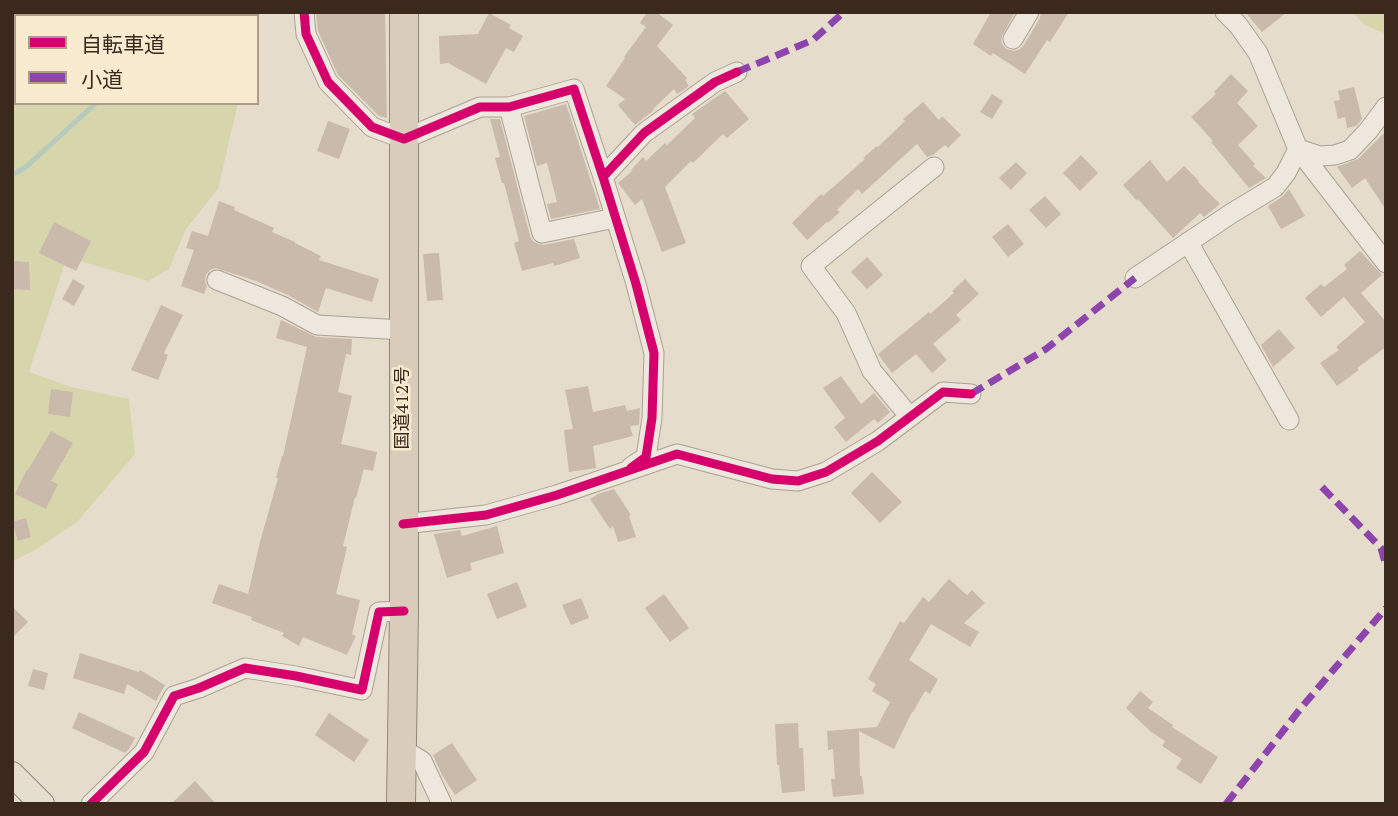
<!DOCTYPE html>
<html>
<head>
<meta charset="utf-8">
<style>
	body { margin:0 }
	#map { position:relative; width:1398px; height:816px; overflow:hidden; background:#e6dccb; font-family:"PT Serif","Noto Sans JP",serif }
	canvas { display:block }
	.frame { position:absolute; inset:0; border:14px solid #3a291c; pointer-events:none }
	.legend { position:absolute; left:14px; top:14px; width:245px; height:91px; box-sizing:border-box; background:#f8ebd0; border:2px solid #ac9d88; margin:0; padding:9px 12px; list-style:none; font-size:21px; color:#3a291c }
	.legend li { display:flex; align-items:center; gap:14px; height:35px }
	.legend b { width:35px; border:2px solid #ac9d88 }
</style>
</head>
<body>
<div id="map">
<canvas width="1398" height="816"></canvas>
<div class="frame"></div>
<ul class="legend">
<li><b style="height:9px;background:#d6006c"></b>自転車道</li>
<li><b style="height:9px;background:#8e44ad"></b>小道</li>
</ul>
</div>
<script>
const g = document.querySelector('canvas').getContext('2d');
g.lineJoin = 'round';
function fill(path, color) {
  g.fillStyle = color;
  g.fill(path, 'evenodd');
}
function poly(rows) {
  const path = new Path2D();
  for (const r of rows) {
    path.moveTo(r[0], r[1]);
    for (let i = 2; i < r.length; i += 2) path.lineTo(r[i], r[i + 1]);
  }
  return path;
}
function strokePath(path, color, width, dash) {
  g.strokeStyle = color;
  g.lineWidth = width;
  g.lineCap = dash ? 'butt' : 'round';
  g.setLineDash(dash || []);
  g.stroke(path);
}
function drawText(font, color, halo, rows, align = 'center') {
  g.font = font + ' "PT Serif","Noto Sans JP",serif';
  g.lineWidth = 5;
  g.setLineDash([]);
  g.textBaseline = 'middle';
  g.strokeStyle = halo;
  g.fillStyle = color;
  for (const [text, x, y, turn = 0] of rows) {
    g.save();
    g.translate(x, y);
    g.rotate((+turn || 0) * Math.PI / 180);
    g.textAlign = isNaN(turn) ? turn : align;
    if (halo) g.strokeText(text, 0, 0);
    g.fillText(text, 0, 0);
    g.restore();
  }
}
fill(poly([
	[12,12,52,12,76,16,16,16,16,103,238,103,218,189,186,229,169,269,148,281,67,257,29,372,71,387,129,399,135,454,77,522,38,548,12,562],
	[92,12,238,12,239,16,90,16],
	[1352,12,1386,12,1386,34,1365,25]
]), '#d7d5ac');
strokePath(poly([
	[52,12,53,16],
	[12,175,26,167,96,103]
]), '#b7cabe', 5);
fill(poly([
	[316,12,385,12,387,118,379,116,338,75,318,31],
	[647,12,656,12,673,25,657,46,687,78,685,80,689,86,677,94,674,89,653,109,654,110,635,125,618,105,625,99,606,86,625,58,624,57,646,27,640,23],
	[991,12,1015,12,1001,38,1002,44,1006,49,1014,51,1020,49,1024,45,1040,18,1041,12,1069,12,1050,42,1047,40,1025,74,993,53,991,56,973,44],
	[1245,12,1287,12,1262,32],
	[489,13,511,25,509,28,523,36,514,52,506,48,486,84,448,63,440,64,439,36,478,34],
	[1231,74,1248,91,1237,103,1258,126,1238,145,1255,164,1253,166,1266,178,1249,188,1211,142,1213,141,1191,117,1216,94,1214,92],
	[1354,87,1362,119,1356,126,1347,128,1345,117,1338,119,1334,101,1340,100,1338,91],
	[725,91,749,119,727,138,723,134,693,163,691,161,665,187,686,243,662,252,642,199,635,205,618,183,632,171,631,170,643,157,646,161,665,143,667,145,695,118,692,114],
	[992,94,1003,101,992,119,980,112],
	[923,102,939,120,942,116,961,135,948,148,945,145,933,155,927,157,917,144,862,194,858,189,837,210,840,212,828,223,827,222,807,240,792,223,821,194,823,196,865,159,863,158,877,146,878,147,905,121,903,119],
	[566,104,600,209,551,219,547,204,557,202,547,163,537,166,524,116],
	[490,119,500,119,530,236,533,241,538,244,544,245,574,239,580,258,554,266,553,263,522,271,514,243,519,241,504,183,502,183,495,158,500,157],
	[328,121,350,129,339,159,317,151],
	[1386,131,1386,210,1365,178,1352,188,1337,167,1358,159],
	[1081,155,1098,173,1080,191,1063,173],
	[1150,160,1167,182,1184,166,1199,181,1198,182,1220,204,1204,217,1200,213,1173,238,1138,199,1137,201,1123,185],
	[1016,162,1027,173,1011,190,999,178],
	[1289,189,1305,216,1281,229,1268,206,1282,197],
	[1045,196,1061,214,1046,228,1029,210],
	[219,201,235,207,234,210,274,228,272,232,295,242,295,243,321,256,319,260,379,279,372,302,326,288,318,312,288,295,256,281,216,268,210,270,206,275,205,281,207,286,204,294,181,286,194,250,186,248,192,231,208,236],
	[54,222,91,241,76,271,39,253],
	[1008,224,1024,244,1008,257,992,237],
	[1360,251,1382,275,1361,293,1386,322,1386,347,1357,368,1359,370,1337,386,1320,363,1339,350,1336,347,1365,322,1344,297,1321,317,1305,298,1321,284,1324,287,1347,269,1344,265],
	[439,253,443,300,427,301,423,254],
	[867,257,883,275,867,289,851,272],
	[12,261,29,262,30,290,12,289],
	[73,279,85,286,74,306,62,299],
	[965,279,979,294,956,315,961,320,933,344,947,360,932,373,916,354,892,373,878,354,929,312,930,314,954,293,952,291],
	[161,305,183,315,164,353,168,355,158,380,131,370],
	[281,320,316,337,352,339,351,355,346,354,338,392,352,396,341,444,377,452,373,471,364,469,356,498,355,497,343,546,347,547,336,594,360,600,352,634,356,636,347,655,303,637,299,646,282,636,284,633,251,620,252,617,212,603,219,584,248,594,260,542,278,478,276,478,282,456,283,456,307,347,276,338],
	[1279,329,1295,348,1273,367,1261,345],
	[841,376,861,404,874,393,890,412,878,423,874,419,846,442,834,427,845,418,823,388],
	[588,386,593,412,625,405,627,411,640,408,639,425,630,426,633,436,593,446,596,468,569,472,564,430,573,429,565,390],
	[51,389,73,392,70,417,48,414],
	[51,431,73,443,51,481,58,484,46,509,15,494,27,469,28,470],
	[872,472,902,502,880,523,851,493],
	[614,489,631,515,629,516,636,537,618,542,613,526,610,529,590,499,598,494],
	[26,518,31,537,18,541,12,522],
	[497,526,504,553,470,563,472,570,447,578,434,534,460,530,462,536],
	[949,579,967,595,972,590,985,603,964,623,979,632,970,647,931,624,909,660,938,679,930,694,925,691,913,712,912,712,894,749,859,731,860,776,862,776,864,794,833,797,831,779,835,779,833,749,828,750,827,731,877,727,890,702,872,691,876,684,868,679,900,621,904,623,923,597,929,602],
	[517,582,527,607,497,619,487,594],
	[664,594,689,628,670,642,645,608],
	[581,598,589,618,571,625,562,605],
	[12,606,28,622,12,638],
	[80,653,139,672,140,670,165,685,156,701,127,684,124,694,73,678],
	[33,669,48,673,44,690,28,686],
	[1140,691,1153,702,1148,708,1173,725,1172,727,1218,757,1201,784,1176,768,1182,759,1162,746,1165,741,1151,732,1126,708],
	[79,712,135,738,129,749,125,753,72,728],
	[329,713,369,740,354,762,315,735],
	[798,723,799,748,803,748,805,791,782,793,779,765,777,765,775,724],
	[452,743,477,780,455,795,442,775,433,755],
	[195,781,216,804,171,804]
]), '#cabaac');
const minor = poly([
	[304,12,306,34,328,82,372,127,404,139,480,107,509,107,574,89,603,177],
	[1225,12,1238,25,1258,53,1298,149,1386,263],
	[1013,39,1029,12],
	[509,107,542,233,615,218],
	[1298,149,1320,156,1335,155,1350,150,1368,131,1386,107],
	[1188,242,1289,420],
	[1135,278,1232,213,1275,187,1286,173,1298,149],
	[217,280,282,306,317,325,403,330],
	[910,417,872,371,846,313,811,266,934,167],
	[631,467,646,457,652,418,654,353,636,284,603,177,644,133,715,82,737,72],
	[403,524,486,515,557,495,677,454,772,479,798,481,826,472,878,441,943,392,971,394],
	[401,748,422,761,442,804],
	[91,804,144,752,174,696,199,688,245,668,296,676,362,690,379,612,404,611]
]);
const major = poly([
	[12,774,42,804]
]);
const highway = poly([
	[401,804,404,611,404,12]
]);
strokePath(minor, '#aba194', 21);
strokePath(major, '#90877b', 26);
strokePath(highway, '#90877b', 30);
strokePath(minor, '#ede7dd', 19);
strokePath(major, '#e5ddce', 24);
strokePath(highway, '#d9ccbb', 28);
strokePath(poly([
	[737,72,813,40,844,12],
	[971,394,1046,349,1135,278],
	[1322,487,1381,548,1386,566],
	[1226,804,1301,708,1386,608]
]), '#8e44ad', 7, [14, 7]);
strokePath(poly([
	[304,12,306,34,328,82,372,127,404,139,480,107,509,107,574,89,603,177],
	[631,468,646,457,652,418,654,353,636,284,603,177,644,133,715,82,737,72],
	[403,524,486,515,557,495,677,454,772,479,798,481,826,472,878,441,943,392,971,394],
	[91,804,144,752,174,696,199,688,245,668,296,676,362,690,379,612,404,611]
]), '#d6006c', 9);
drawText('18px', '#3a291c', '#f8ebd0', [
	["国道412号",403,408,-90]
]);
</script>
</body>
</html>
